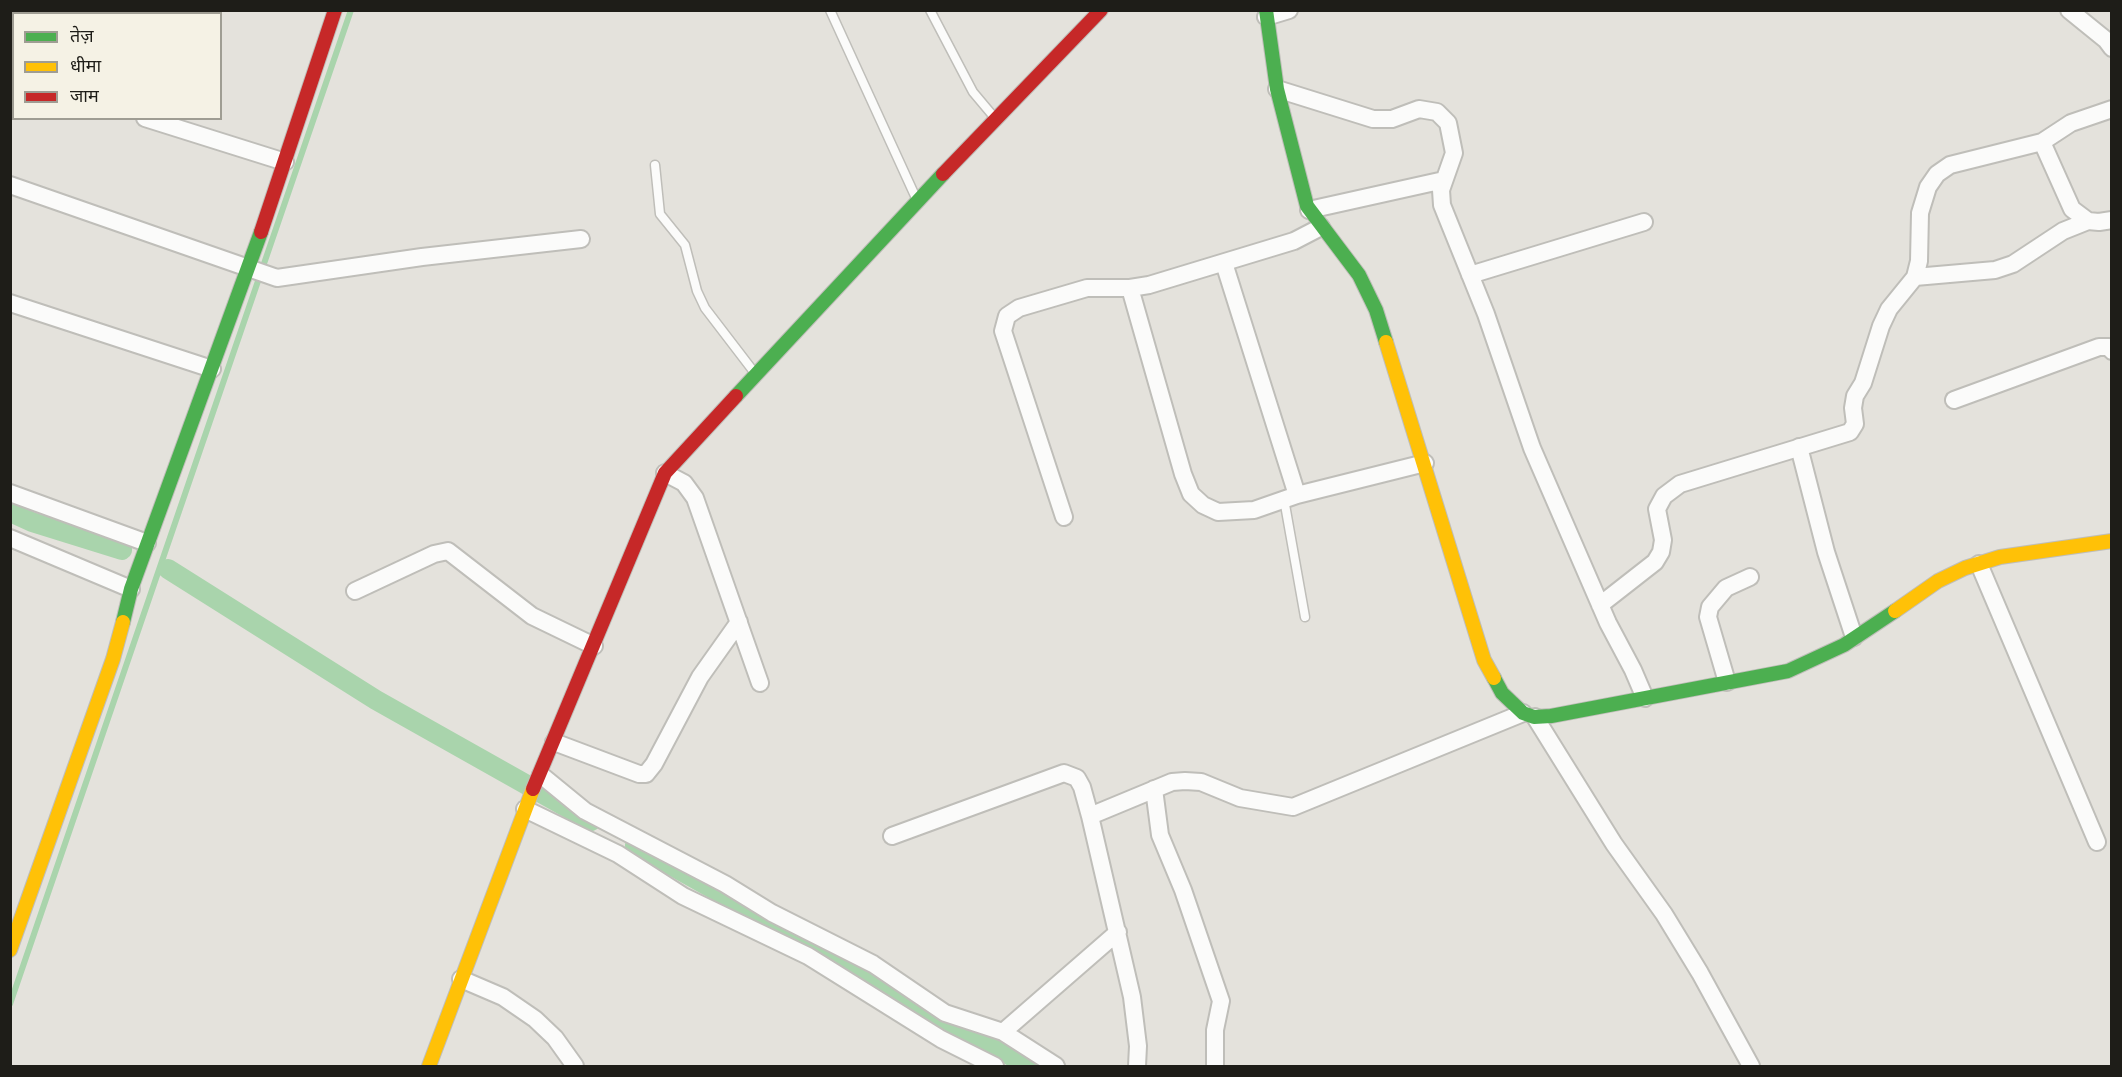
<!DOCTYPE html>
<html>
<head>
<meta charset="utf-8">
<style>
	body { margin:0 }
	#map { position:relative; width:2122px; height:1077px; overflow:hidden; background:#e4e2dc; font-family:Arial,"Noto Sans Devanagari",sans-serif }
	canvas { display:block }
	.frame { position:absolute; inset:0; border:12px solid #1e1d18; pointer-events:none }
	.legend { position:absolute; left:12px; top:12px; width:210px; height:108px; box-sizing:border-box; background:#f5f2e5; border:2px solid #9f9d93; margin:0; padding:8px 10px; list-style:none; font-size:18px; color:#1e1d18 }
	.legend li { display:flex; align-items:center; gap:12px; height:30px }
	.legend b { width:30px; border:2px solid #9f9d93 }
</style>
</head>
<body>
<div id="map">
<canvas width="2122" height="1077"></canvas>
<div class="frame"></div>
<ul class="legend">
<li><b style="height:8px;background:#4caf50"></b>तेज़</li>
<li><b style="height:8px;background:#ffc107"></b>धीमा</li>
<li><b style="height:8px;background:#c62828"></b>जाम</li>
</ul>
</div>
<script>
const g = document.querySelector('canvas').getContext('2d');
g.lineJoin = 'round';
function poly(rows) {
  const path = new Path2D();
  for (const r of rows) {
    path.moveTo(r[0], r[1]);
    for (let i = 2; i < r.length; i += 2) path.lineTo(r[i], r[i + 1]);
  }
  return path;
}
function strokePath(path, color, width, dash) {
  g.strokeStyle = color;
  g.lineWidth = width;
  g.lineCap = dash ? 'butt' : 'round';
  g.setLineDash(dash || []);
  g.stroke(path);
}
strokePath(poly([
	[10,1004,351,10]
]), '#a9d4ac', 6);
strokePath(poly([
	[10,512,32,522,122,550],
	[168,569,376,700,591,821],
	[635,845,1029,1066]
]), '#a9d4ac', 20);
const lane = poly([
	[830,10,916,198],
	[930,10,973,92,994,117],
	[655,165,660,214,685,245,697,291,705,308,754,372],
	[1284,499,1305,617]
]);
const street = poly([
	[2069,10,2106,40,2112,48],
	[1266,17,1289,10],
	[1277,89,1373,119,1392,119,1419,109,1437,112,1448,123,1454,153,1441,190,1442,205,1486,314,1532,448,1608,623,1633,670,1645,698],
	[10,99,14,98],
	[145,118,285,162],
	[2042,142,2072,209,2088,221,2099,222,2112,220],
	[10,185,277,278,422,257,581,239],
	[1309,210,1444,180],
	[1224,263,1297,495],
	[1470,275,1644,222],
	[1915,277,1995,270,2013,264,2063,231,2088,221],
	[1130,288,1183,474,1191,494,1203,505,1218,512,1254,510,1297,495,1425,463],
	[10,303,212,369],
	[1954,400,2099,347,2109,347,2112,351],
	[1799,447,1826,552,1854,637],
	[665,473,684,483,695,498,760,683],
	[10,493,147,543],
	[1064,517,1003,331,1007,316,1019,308,1087,288,1130,288,1149,285,1294,241,1321,227],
	[10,538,131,589],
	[1979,564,2097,842],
	[355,591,434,554,448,551,532,616,594,646],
	[1600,605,1655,562,1661,552,1663,540,1657,509,1664,496,1680,484,1850,432,1855,424,1853,408,1855,396,1863,383,1881,326,1889,309,1915,277,1919,261,1920,213,1928,187,1937,174,1950,165,2042,142,2071,123,2112,109],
	[1727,682,1708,617,1710,607,1726,588,1750,577],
	[1535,717,1614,844,1664,914,1700,973,1751,1066],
	[554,742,639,774,646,774,654,764,700,677,739,622],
	[541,775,585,811,725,884,772,913,873,964,945,1013,1003,1032,1056,1066],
	[1154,789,1160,835,1183,890,1221,1001,1215,1030,1215,1066],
	[525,809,618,854,683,896,808,956,941,1039,995,1066],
	[892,836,1064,773,1077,778,1082,787,1090,816],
	[461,979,503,997,535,1019,555,1038,575,1066],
	[1003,1032,1118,932],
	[1137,1066,1138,1046,1132,997,1090,816,1172,782,1185,781,1201,782,1240,798,1293,807,1523,713]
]);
const fast = poly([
	[1266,10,1277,89,1307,206,1359,275,1376,310,1386,342],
	[736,396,943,174],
	[123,622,131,589,261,232],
	[1494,678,1502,693,1523,713,1534,717,1551,716,1788,671,1844,645,1895,611]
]);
const slow = poly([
	[1386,342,1484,660,1494,678],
	[1895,611,1938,581,1965,568,2000,557,2112,541],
	[10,950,113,659,123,622],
	[429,1066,533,789]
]);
const jam = poly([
	[943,174,1101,10],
	[261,232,335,10],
	[533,789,665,473,736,396]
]);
strokePath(lane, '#bfbeb9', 11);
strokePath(street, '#bfbeb9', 20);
strokePath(fast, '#bfbeb9', 16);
strokePath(slow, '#bfbeb9', 16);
strokePath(jam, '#bfbeb9', 16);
strokePath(lane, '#fbfbfa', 8);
strokePath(street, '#fbfbfa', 16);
strokePath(fast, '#4caf50', 14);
strokePath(slow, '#ffc107', 14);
strokePath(jam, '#c62828', 14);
</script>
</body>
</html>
